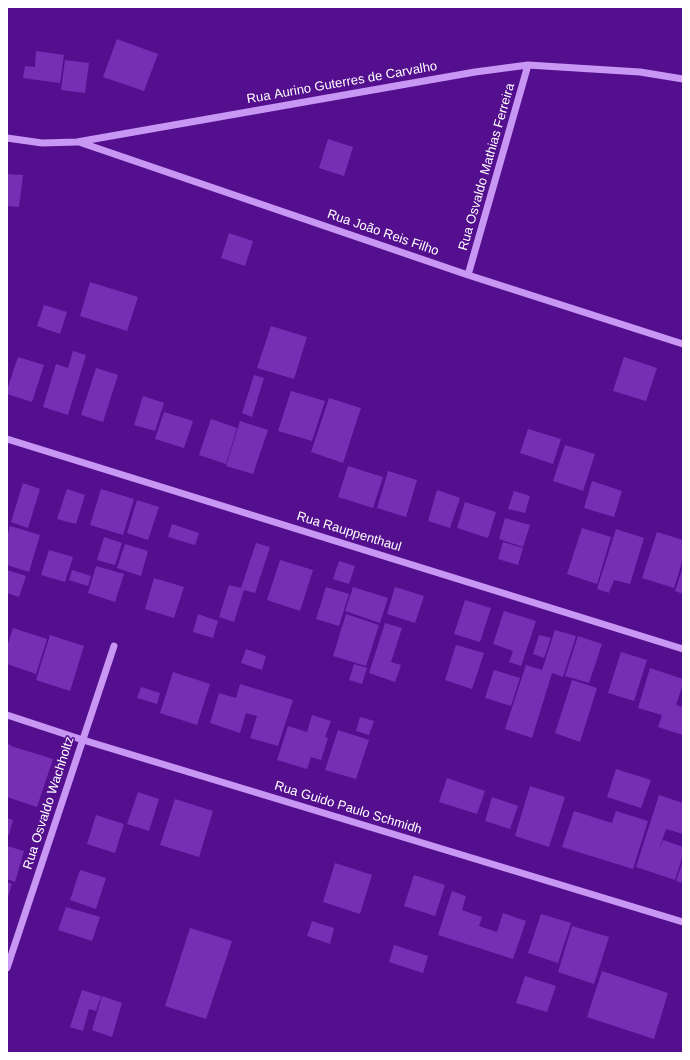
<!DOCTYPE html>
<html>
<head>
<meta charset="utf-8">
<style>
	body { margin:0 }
	#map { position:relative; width:690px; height:1060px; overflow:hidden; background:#540f8e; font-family:Arial,sans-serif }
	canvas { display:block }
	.frame { position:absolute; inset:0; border:8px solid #fff; pointer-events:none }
</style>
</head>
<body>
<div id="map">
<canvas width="690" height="1060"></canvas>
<div class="frame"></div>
</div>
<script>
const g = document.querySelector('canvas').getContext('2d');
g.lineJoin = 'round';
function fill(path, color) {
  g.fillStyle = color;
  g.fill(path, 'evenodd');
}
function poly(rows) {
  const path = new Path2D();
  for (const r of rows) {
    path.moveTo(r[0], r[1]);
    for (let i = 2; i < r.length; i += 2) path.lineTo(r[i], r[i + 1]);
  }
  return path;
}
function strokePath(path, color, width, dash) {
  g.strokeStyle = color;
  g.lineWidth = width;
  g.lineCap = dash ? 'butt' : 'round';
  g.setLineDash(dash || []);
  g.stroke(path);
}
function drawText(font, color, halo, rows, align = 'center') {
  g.font = font + ' Arial,sans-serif';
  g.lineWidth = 3;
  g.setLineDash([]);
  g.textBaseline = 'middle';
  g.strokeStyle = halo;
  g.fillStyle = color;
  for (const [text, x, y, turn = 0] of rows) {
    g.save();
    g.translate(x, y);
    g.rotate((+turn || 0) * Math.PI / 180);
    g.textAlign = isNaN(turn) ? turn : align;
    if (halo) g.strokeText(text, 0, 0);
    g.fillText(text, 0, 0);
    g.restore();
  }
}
fill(poly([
	[117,39,158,54,144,91,103,77],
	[36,51,64,55,60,83,23,78,25,66,35,67],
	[65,60,89,63,85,93,61,90],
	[328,139,353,147,344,176,319,168],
	[7,174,23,175,19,207,7,206],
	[229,233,253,241,245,266,221,258],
	[90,282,138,297,127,331,80,316],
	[44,305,67,312,60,334,37,326],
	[271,326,307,337,294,379,257,368],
	[73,351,86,355,68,415,43,407,56,364,68,368],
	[18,357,44,365,32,402,7,394,7,390],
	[624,357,657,368,646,401,613,391],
	[96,368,118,375,103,422,81,415],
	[254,375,264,378,252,417,242,413],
	[291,391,325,401,312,441,278,431],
	[143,396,164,403,155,431,134,425],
	[329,398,361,408,343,463,311,452],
	[164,412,193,421,184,448,155,439],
	[211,419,237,428,226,464,199,455],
	[240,421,268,430,253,474,226,466],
	[528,429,561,439,553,464,520,453],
	[565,445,595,454,583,491,553,481],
	[348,466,383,477,373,508,338,497],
	[388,471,417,480,406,517,377,508],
	[592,481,622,491,614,517,584,508],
	[23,483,40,489,28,528,11,522],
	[67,489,85,495,76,524,57,519],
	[101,489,134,499,123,535,90,525],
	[437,490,460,498,450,528,428,521],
	[514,491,530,496,525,513,508,509],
	[137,500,159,507,148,540,127,533],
	[465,502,496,512,488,538,457,528],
	[505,518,530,525,523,547,499,539],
	[172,524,199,533,195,545,168,537],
	[10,526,40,535,29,572,7,565,7,537],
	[582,528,611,537,597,584,567,574],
	[616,529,644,538,630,584,614,580,609,593,597,589],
	[657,532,683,540,683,559,674,588,642,578],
	[104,537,122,543,115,565,97,560],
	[503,542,523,548,518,565,498,559],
	[256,543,270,547,255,593,244,590,234,622,219,617,229,585,241,588],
	[125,544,148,551,141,576,117,568],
	[49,550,73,557,65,582,41,575],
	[280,560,313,570,300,611,267,600],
	[339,561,355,566,349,584,333,579],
	[96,566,124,574,115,602,88,593],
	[683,567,683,594,675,591],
	[7,570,26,576,19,597,7,593],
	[72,570,91,576,88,586,69,580],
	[154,578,184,587,174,618,145,609],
	[326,587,349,594,339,626,316,619],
	[353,587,388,598,380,623,345,611],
	[395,587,424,596,415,623,387,614],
	[465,600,491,608,480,642,454,634],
	[504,611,536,621,521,666,509,662,513,651,493,644],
	[198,614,218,621,213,638,193,632],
	[346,614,379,625,366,666,333,656],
	[385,623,402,628,391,662,401,665,395,682,369,673],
	[13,628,47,639,36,674,7,664,7,647],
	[555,630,576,636,563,677,552,673,532,738,505,729,526,665,542,670],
	[50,635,84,646,70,691,36,680],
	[539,635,551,638,544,658,533,654],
	[578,636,602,644,589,683,565,676],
	[456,645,484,653,472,689,445,680],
	[246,649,266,656,262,670,241,663],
	[621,652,647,660,634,701,608,693],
	[354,664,367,668,362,684,349,680],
	[650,668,683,679,683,684,676,705,683,707,683,735,658,727,662,715,638,708],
	[494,670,520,678,511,706,485,698],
	[173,672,210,684,197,725,160,713],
	[572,680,597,688,580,742,555,733],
	[240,684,293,700,278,746,250,738,257,716,246,713,240,733,210,723,219,693,236,698],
	[141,687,160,693,157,704,137,698],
	[312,715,331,721,325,737,328,738,321,760,311,757,307,769,277,760,288,726,307,732],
	[360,717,374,721,369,735,356,731],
	[338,730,369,740,356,779,325,770],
	[7,744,11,745,11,746,53,759,37,807,7,797],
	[616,769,651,780,641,808,607,797],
	[447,778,485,791,477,814,439,802],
	[530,786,565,797,549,847,515,836],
	[138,792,159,799,149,831,127,824],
	[659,795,683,803,683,834,666,829,658,852,663,840,683,847,683,855,675,880,636,867],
	[492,797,518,806,510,829,485,821],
	[175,799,213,811,199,857,160,845],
	[574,811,612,823,616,811,648,821,633,869,562,847],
	[96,815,124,824,115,853,87,844],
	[7,818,13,820,9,835,7,834],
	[7,846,24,851,15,882,7,879],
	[683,861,683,883,676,881],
	[335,863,372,875,360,914,323,902],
	[80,870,106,878,96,909,70,900],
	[414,875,445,885,435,916,404,906],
	[7,882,12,884,7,900],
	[452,891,466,896,462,910,482,917,479,926,497,932,503,913,526,921,513,959,438,935],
	[66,907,100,917,92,941,58,930],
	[541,914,571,923,558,963,528,953],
	[312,921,334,928,330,944,307,936],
	[572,926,609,937,594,984,558,972],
	[190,928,232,941,206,1019,165,1006],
	[394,945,428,956,423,973,389,962],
	[602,971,668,993,654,1039,587,1017],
	[525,976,556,986,547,1012,516,1003],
	[82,990,101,996,96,1011,89,1009,83,1031,70,1027],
	[102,996,122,1003,112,1037,92,1030]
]), '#762fb4');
strokePath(poly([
	[7,138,42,143,77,142,475,72,528,65,640,72,683,79],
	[79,142,468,275,683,344],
	[468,275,528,65],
	[7,439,683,649],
	[7,715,83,740,683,922],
	[7,968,114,646]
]), '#c797f3', 7);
drawText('13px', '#fff', '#540f8e', [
	["Rua Aurino Guterres de Carvalho",342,83,-10],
	["Rua Osvaldo Mathias Ferreira",487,167,-74],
	["Rua João Reis Filho",383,233,19],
	["Rua Rauppenthaul",349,532,17],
	["Rua Osvaldo Wachholtz",49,803,-72],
	["Rua Guido Paulo Schmidh",348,808,17]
]);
</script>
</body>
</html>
